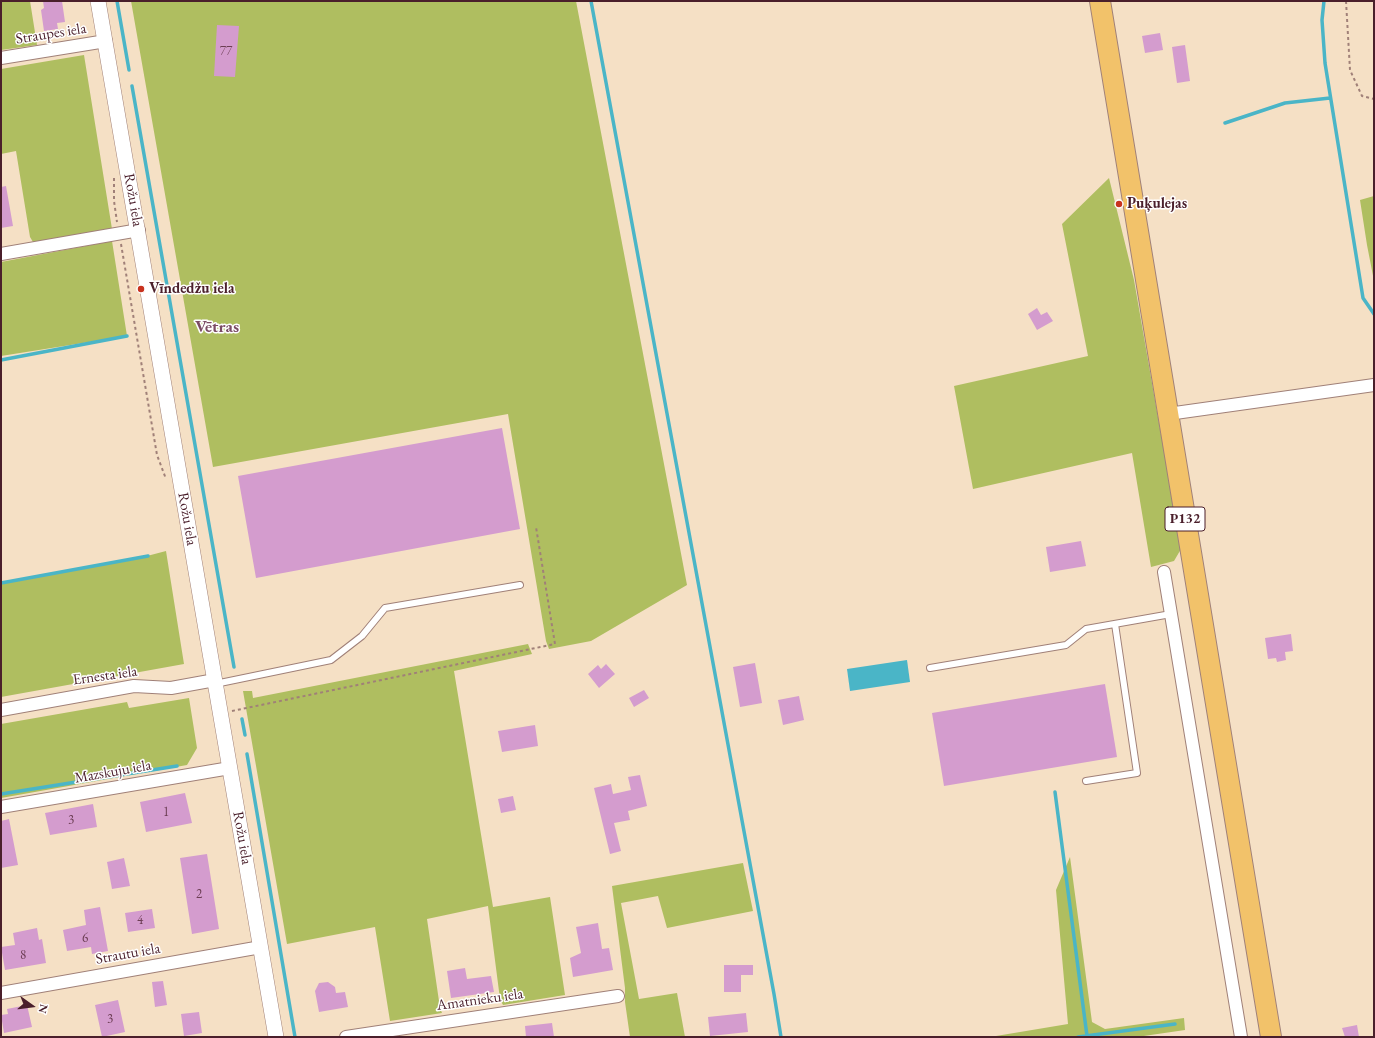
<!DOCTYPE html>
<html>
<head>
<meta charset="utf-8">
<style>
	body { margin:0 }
	#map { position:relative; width:1375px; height:1038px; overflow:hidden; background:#f5e0c5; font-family:"EB Garamond",serif }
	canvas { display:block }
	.frame { position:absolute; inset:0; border:2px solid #4a1f2b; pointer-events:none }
	.north { position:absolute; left:12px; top:986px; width:40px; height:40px; -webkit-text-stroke:3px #fff; paint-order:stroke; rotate:104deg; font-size:11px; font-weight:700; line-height:16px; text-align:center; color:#4a1f2b }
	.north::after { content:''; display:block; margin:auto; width:14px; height:18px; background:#4a1f2b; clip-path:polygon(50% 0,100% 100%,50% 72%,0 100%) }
</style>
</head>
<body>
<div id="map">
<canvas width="1375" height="1038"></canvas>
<div class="frame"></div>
<div class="north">N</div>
</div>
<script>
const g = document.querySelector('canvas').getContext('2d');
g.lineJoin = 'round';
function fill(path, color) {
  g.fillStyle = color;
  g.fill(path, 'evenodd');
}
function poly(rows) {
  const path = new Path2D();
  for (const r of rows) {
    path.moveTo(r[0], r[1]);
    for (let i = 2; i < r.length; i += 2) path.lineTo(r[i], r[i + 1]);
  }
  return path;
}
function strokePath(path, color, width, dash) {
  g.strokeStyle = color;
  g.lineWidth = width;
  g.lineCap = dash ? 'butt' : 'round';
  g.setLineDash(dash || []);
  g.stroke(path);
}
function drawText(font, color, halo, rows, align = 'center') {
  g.font = font + ' "EB Garamond",serif';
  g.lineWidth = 3;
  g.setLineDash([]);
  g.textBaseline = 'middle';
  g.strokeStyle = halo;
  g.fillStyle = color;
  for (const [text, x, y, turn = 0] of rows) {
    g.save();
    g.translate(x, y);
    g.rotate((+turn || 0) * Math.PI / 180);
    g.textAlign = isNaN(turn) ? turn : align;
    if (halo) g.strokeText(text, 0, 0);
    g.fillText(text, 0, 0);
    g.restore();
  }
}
fill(poly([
	[1,1,30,1,37,45,1,50],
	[131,1,576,1,687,585,591,641,549,649,546,641,508,414,213,467],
	[84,55,112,229,33,242,30,237,16,151,1,154,1,69],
	[1109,178,1134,280,1181,549,1174,561,1151,567,1132,453,973,489,954,386,1088,356,1062,224],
	[1374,196,1374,281,1367,245,1360,200],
	[112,241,127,336,1,356,1,262],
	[166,551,184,664,1,697,1,583,147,556],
	[528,644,532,654,454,671,493,907,550,897,565,995,503,1005,500,999,488,906,427,919,440,1008,442,1013,390,1021,375,927,287,944,243,691,252,691,253,698],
	[189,698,197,748,187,765,1,798,1,724,127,702,129,708],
	[1070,857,1092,1022,1105,1029,1184,1018,1185,1030,1137,1037,990,1037,1068,1024,1056,890],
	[743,863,753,911,667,928,658,896,621,903,639,999,677,993,685,1037,630,1037,625,1002,625,988,612,886]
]), '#afbe60');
fill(poly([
	[907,660,910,682,850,691,847,669]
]), '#4ab5c7');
strokePath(poly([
	[117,1,129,70],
	[591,1,774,994,781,1037],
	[1324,1,1322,20,1325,63,1363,298,1374,314],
	[132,86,234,667],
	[1225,123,1285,103,1330,98],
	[1,360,127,336],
	[1,583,148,556],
	[242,719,245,735],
	[247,754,295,1037],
	[1055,792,1087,1036],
	[1,794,177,766],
	[1078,1037,1175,1024]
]), '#4ab5c7', 3.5);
fill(poly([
	[43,1,62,1,65,22,57,23,58,29,44,31,41,10,44,8],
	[217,25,239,26,235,77,214,76],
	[1160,33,1163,50,1145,53,1142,36],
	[1185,45,1190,81,1177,83,1172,47],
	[6,186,13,226,1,228,1,187],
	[1037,308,1041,315,1047,312,1053,321,1037,330,1028,314],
	[502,428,520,529,256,578,238,476],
	[1081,541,1086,566,1050,572,1046,547],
	[1291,634,1293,651,1285,652,1286,660,1277,662,1276,658,1268,659,1265,638],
	[755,663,762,703,740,707,733,667],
	[606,664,615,674,599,688,588,674,598,665,601,669],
	[1105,684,1117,757,944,786,932,713],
	[644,690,649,698,634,707,629,698],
	[799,696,804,720,783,725,778,700],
	[535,725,538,746,502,752,498,731],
	[640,775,647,806,628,811,630,820,614,823,621,851,610,854,594,788,611,784,613,794,631,790,628,777],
	[185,793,192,823,146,832,140,802],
	[513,796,516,810,501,813,498,799],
	[93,804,97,827,50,835,45,813],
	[9,819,18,865,1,868,1,821],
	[207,854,219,929,192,934,180,858],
	[124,858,130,886,112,889,107,862],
	[100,907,108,951,92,954,91,947,67,951,63,930,86,925,84,910],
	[152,909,155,928,128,932,125,913],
	[598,923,602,949,609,948,613,970,573,977,570,958,581,953,576,927],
	[37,928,39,940,42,939,46,963,5,970,1,947,15,945,13,933],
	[724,965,753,965,753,975,741,975,741,992,724,992],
	[465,968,467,979,491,976,494,992,451,998,447,971],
	[163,981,167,1005,155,1007,152,982],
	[328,982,335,987,336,993,345,992,348,1007,319,1012,315,991,319,983],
	[118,1000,125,1032,102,1037,95,1005],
	[27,1005,32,1027,4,1033,1,1015,8,1014,7,1009],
	[199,1012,202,1033,184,1036,181,1014],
	[746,1013,748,1032,710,1036,708,1017],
	[552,1023,554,1037,526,1037,525,1026],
	[1357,1025,1359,1037,1345,1037,1342,1028]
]), '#d49cce');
const service = poly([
	[930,668,1066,645,1086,629,1171,614],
	[215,684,331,660,362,636,385,608,520,585],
	[1086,781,1137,773,1115,624]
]);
const minor = poly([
	[1,58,106,41],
	[1,254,139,230],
	[1168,414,1374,385],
	[1164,572,1241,1037],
	[1,710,134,686,171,688,215,680],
	[1,807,230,768],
	[1,993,261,947],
	[346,1037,618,996]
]);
const tertiary = poly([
	[98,1,276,1037]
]);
const primary = poly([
	[1100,1,1271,1037]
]);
strokePath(service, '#a08078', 8);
strokePath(minor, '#a08078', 14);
strokePath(tertiary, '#a08078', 16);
strokePath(primary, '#a08078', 22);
strokePath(poly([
	[1346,1,1350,70,1362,96,1374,99],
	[114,178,114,201,117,222],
	[121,244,157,455,166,479],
	[232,711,555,644,536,527]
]), '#a08078', 2, [3, 3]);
strokePath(service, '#fff', 6);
strokePath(minor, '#fff', 12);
strokePath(tertiary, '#fff', 15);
strokePath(primary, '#f2c26a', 20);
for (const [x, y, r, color] of [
	[1119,204,4,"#c8321e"],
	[141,289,4,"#c8321e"]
]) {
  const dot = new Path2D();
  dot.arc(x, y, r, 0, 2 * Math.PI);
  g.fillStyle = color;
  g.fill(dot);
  strokePath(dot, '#fff', 1.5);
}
drawText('13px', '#6c3e54', null, [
	["77",226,51],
	["1",166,812],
	["3",71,820],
	["2",199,894],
	["4",140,920],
	["6",85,938],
	["8",23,955],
	["3",110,1019]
]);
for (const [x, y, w] of [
	[1185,519,40]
]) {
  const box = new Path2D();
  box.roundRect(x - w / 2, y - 12, w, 24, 3);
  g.fillStyle = '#fff';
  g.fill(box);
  strokePath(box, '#4a1f2b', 1);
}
drawText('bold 14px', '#4a1f2b', null, [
	["P132",1185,519]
]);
drawText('15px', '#4a1f2b', '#fff', [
	["Straupes iela",51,34,-9],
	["Rožu iela",133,200,80],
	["Rožu iela",187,519,80],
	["Ernesta iela",105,676,-8],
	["Mazskuju iela",113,772,-10],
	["Rožu iela",242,838,80],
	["Strautu iela",128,954,-10],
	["Amatnieku iela",480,1000,-8]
]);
drawText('bold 15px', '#4a1f2b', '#fff', [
	["Puķulejas",1127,204],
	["Vīndedžu iela",149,289]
], 'left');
drawText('bold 17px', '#7a4b64', '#fff', [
	["Vētras",217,327]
]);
</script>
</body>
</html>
